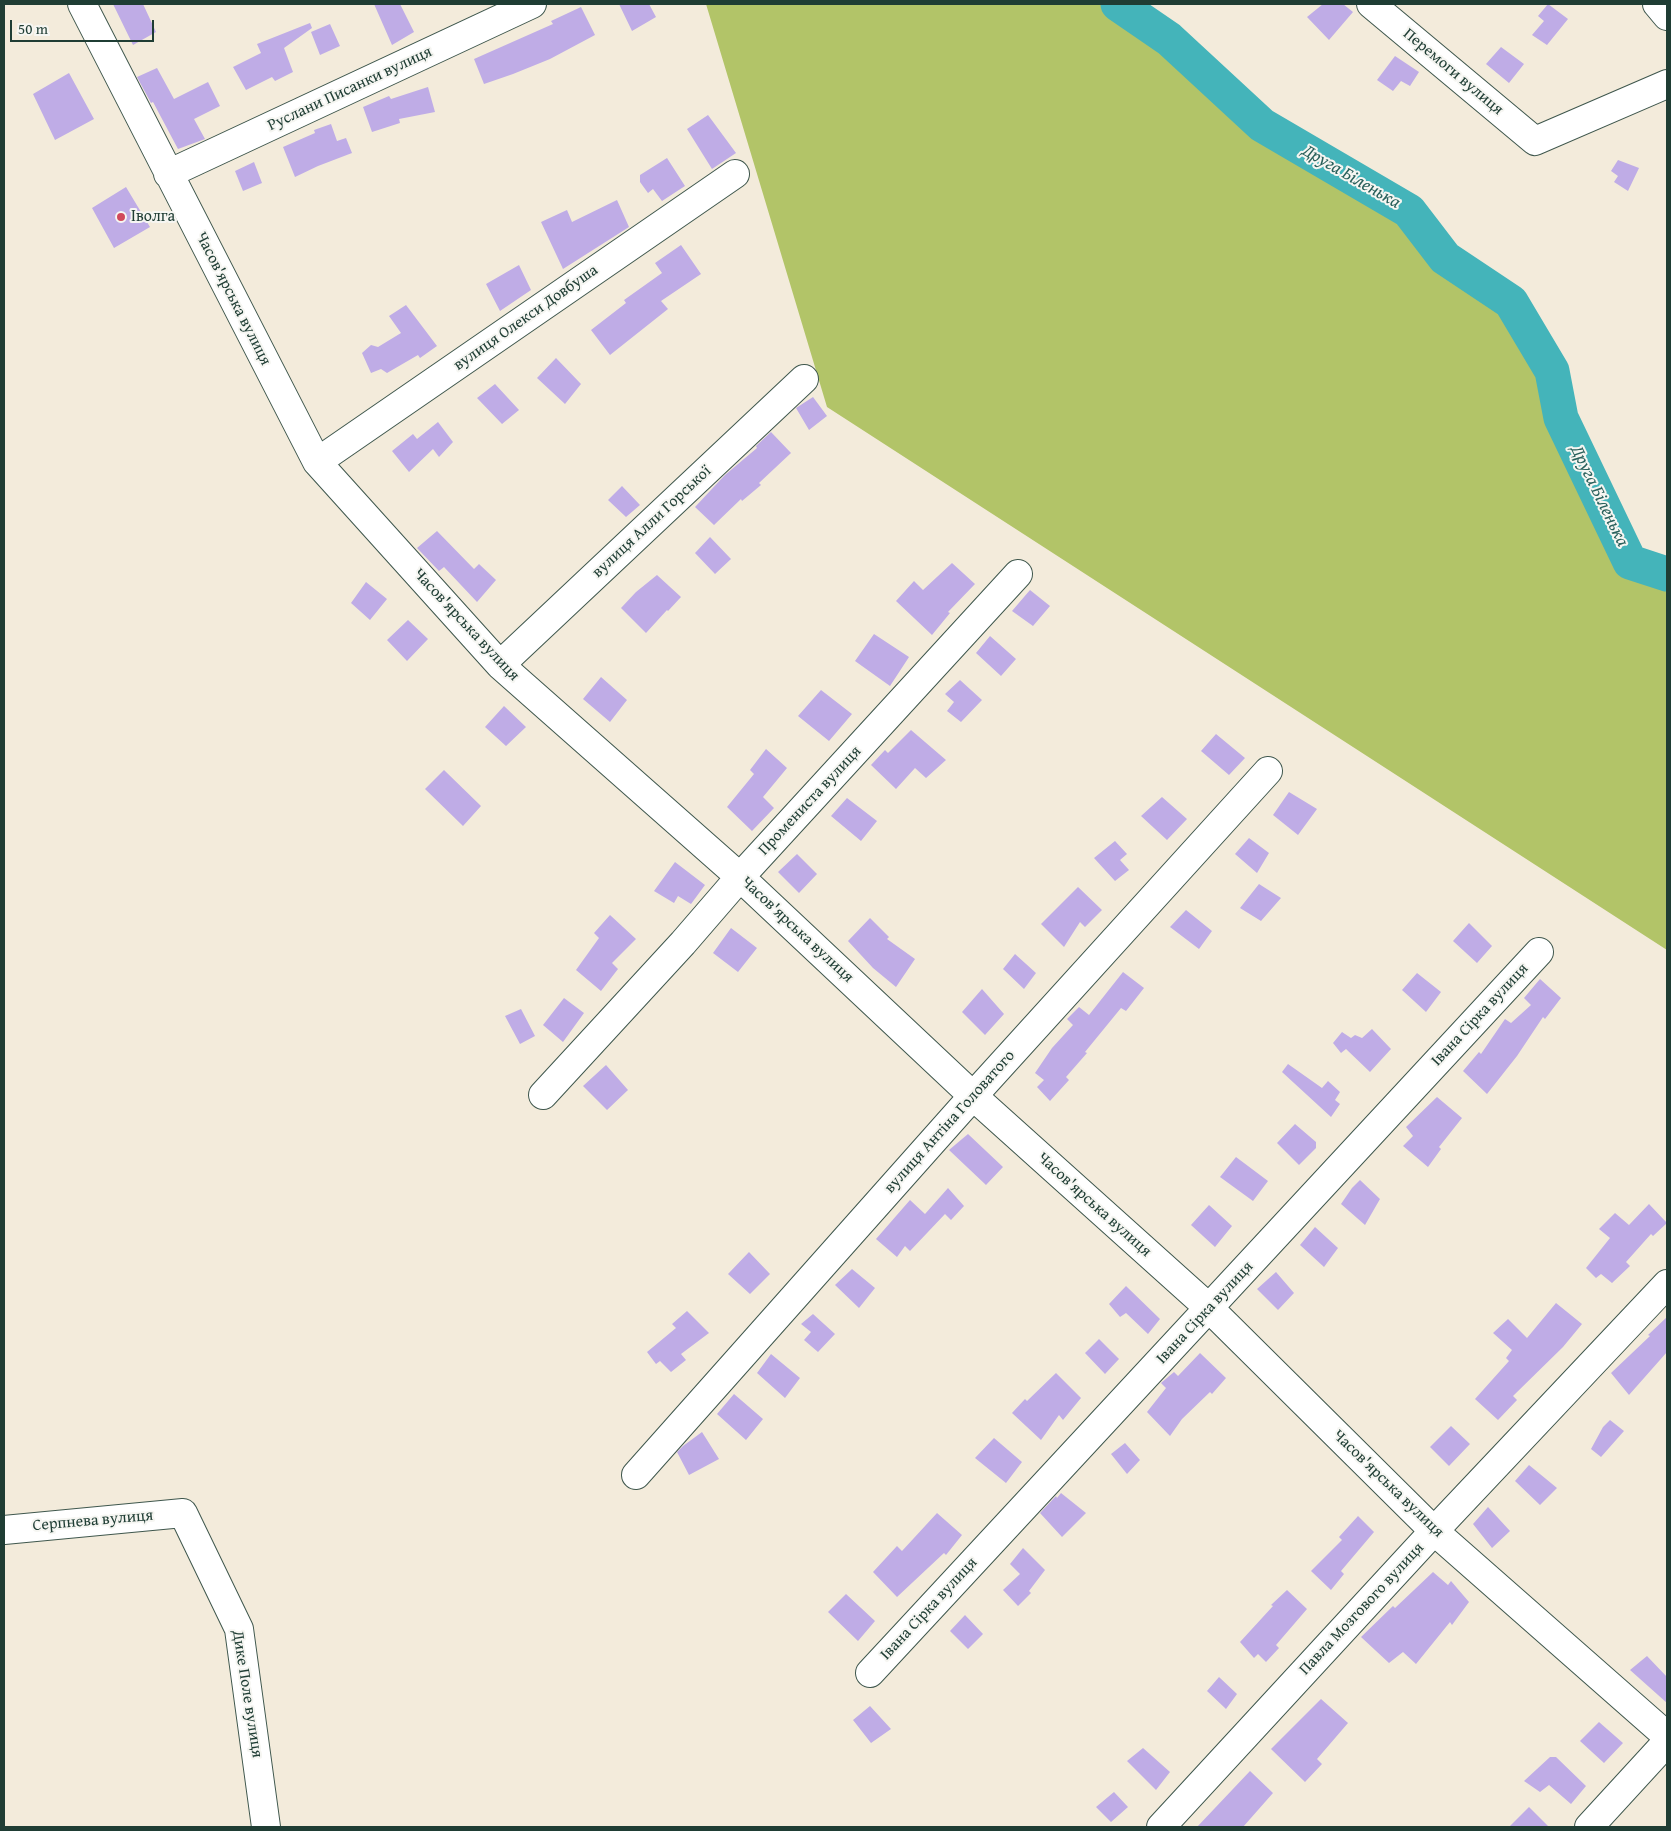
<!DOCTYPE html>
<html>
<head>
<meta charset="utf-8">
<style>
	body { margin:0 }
	#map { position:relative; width:1671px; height:1831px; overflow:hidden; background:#f3ebdb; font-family:"Gentium Book Plus",serif }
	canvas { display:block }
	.frame { position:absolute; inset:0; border:5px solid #1f3d34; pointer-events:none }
	.scale { position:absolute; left:10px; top:20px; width:144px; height:22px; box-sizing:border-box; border:2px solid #1f3d34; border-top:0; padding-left:6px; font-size:15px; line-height:18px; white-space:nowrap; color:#1f3d34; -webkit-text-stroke:4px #f6f6f2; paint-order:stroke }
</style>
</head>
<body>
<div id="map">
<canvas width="1671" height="1831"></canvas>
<div class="frame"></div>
<div class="scale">50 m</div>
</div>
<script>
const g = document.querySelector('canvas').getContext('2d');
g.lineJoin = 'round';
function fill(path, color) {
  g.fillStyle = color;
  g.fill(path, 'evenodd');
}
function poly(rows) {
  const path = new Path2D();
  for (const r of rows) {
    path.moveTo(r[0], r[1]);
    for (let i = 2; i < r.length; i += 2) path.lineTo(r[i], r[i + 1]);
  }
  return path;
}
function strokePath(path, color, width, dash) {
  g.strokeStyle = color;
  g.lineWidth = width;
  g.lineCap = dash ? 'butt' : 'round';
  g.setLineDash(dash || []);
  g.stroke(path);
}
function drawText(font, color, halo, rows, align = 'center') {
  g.font = font + ' "Gentium Book Plus",serif';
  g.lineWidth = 4;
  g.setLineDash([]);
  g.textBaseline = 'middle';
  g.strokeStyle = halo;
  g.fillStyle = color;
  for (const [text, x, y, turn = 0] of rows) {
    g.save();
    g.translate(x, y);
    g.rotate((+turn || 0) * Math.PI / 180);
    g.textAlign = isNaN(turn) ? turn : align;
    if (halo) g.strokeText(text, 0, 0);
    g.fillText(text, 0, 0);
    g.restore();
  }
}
fill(poly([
	[706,4,1118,4,1169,39,1262,125,1409,211,1445,258,1511,302,1552,371,1561,418,1630,562,1667,574,1667,950,827,407]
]), '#b2c468');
strokePath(poly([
	[1118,4,1169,39,1262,125,1409,211,1445,258,1511,302,1552,371,1561,418,1630,562,1667,574]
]), '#44b4ba', 35);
fill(poly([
	[113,4,143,4,156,32,133,45],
	[374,4,400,4,414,32,392,45],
	[619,4,649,4,656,17,632,31],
	[1323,4,1343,4,1353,12,1329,40,1307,17],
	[1548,4,1568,19,1547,45,1532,35,1544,21,1538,16],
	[581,7,595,35,550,59,513,74,484,84,474,59,553,24,551,21],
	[310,23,312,28,284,48,293,72,275,81,272,77,246,90,233,67,261,53,257,44],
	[330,24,340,46,320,55,311,32],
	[1501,47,1524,64,1509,83,1486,64],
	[1395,56,1419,72,1410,86,1401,81,1393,91,1377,80],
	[157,68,174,99,208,82,220,106,194,119,205,139,178,149,153,102,151,103,137,77],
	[69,73,94,119,55,140,33,94],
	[428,87,435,112,399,119,400,123,372,132,363,107,389,96,391,99],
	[708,115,736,153,712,169,687,129],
	[331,124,337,141,346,138,352,153,318,166,295,177,283,147,315,133,314,130],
	[667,158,685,186,662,201,653,189,648,193,640,182,640,175],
	[1618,160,1639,168,1628,191,1614,182,1618,176,1611,171],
	[254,162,262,183,243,191,235,171],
	[126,187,150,227,114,248,92,208],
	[617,200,629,227,563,269,541,222,567,210,572,222],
	[681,245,701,274,661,301,668,309,610,355,591,330,626,303,624,300,662,273,655,263],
	[519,265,531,290,500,311,486,284],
	[406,305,437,346,420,358,418,355,387,373,381,369,371,373,362,353,371,345,378,347,401,333,389,316],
	[556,358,581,384,565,404,537,378],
	[495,384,519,410,502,424,477,398],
	[813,397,827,416,809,430,796,408],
	[438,422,453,442,439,457,433,449,409,472,392,451,413,434,417,439],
	[771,432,791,453,759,483,761,485,742,501,741,499,714,525,695,507,725,475,757,448,756,446],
	[622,486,640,505,626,517,608,500],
	[437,531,474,569,479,564,496,580,477,602,444,567,439,571,417,548],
	[710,537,731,559,715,574,695,553],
	[952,563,975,584,948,612,950,613,932,635,896,601,914,581,923,590],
	[657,575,681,597,668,611,667,610,646,633,621,608,636,592],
	[366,582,387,599,370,620,351,603],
	[1030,590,1050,606,1033,626,1012,611],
	[408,620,428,639,407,661,387,640],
	[874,634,909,657,890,686,855,661],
	[990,636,1016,659,1001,676,976,653],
	[601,677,627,700,610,722,583,699],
	[960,680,982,700,961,722,947,711,954,702,945,694],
	[821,690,852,714,829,741,798,716],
	[504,706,526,727,506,746,485,727],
	[911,730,946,760,926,778,915,768,896,789,871,765,885,750,888,753],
	[1216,734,1245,758,1229,775,1201,751],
	[766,749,787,768,763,797,774,808,752,831,727,807,754,774,750,770],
	[444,770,481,806,463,826,425,789],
	[1289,792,1317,809,1298,835,1273,815],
	[1162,797,1187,819,1167,840,1141,816],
	[847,798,877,821,861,841,831,816],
	[1249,838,1269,853,1257,873,1235,854],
	[1115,841,1127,854,1120,860,1129,870,1115,881,1094,858],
	[797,854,817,874,799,893,778,872],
	[675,862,705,885,691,904,678,896,674,903,654,891],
	[1259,884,1281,898,1261,921,1240,908],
	[1078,887,1102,910,1085,927,1080,922,1064,947,1041,924],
	[1186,910,1212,931,1199,949,1170,927],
	[610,915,636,939,612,963,618,969,601,991,576,970,599,938,594,933],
	[870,918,889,937,887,939,915,959,896,987,873,968,848,941],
	[1469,923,1492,946,1477,963,1453,941],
	[731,928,757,948,738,972,713,953],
	[1015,954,1036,973,1024,989,1003,969],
	[1123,972,1144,988,1126,1011,1121,1008,1085,1052,1087,1053,1066,1077,1069,1080,1050,1101,1037,1087,1044,1080,1035,1073,1052,1048,1073,1025,1067,1019,1079,1007,1089,1015],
	[1417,973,1441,992,1426,1012,1402,990],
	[1540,979,1561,998,1545,1019,1543,1017,1517,1056,1487,1094,1463,1071,1479,1052,1481,1054,1505,1019,1511,1023,1531,1005,1524,998],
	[982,989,1004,1014,985,1035,962,1012],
	[564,998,584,1013,563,1042,543,1025],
	[521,1009,535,1036,520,1044,505,1016],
	[1372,1029,1391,1049,1370,1072,1346,1049,1341,1053,1333,1043,1342,1032,1351,1038,1355,1035,1362,1038],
	[1288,1064,1322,1088,1328,1081,1340,1092,1335,1100,1340,1104,1331,1117,1282,1072],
	[606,1065,628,1090,607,1110,583,1086],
	[1437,1097,1462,1118,1439,1147,1441,1149,1428,1167,1403,1146,1413,1136,1406,1127],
	[1295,1124,1316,1142,1316,1148,1299,1165,1277,1143],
	[968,1134,1003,1167,986,1185,949,1150],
	[1236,1157,1268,1181,1253,1201,1220,1177],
	[1360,1180,1380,1199,1365,1225,1341,1204,1352,1188],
	[948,1188,964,1206,951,1220,945,1214,910,1251,905,1246,897,1257,876,1239,910,1200,925,1214],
	[1649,1204,1667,1223,1653,1236,1651,1234,1626,1262,1630,1266,1612,1283,1601,1274,1596,1278,1586,1268,1610,1238,1599,1229,1615,1213,1629,1225],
	[1209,1205,1232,1226,1215,1247,1191,1225],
	[1315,1227,1338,1248,1324,1267,1300,1245],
	[749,1252,770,1274,750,1294,728,1274],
	[852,1269,875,1288,859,1308,835,1285],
	[1276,1272,1294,1293,1278,1310,1257,1289],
	[1126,1286,1160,1319,1148,1334,1126,1313,1120,1317,1109,1304],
	[1556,1303,1582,1324,1563,1347,1513,1396,1517,1400,1498,1420,1475,1399,1509,1361,1506,1358,1512,1350,1493,1333,1508,1319,1527,1338],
	[687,1311,709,1333,681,1354,686,1360,671,1372,660,1361,656,1364,647,1352,676,1328,672,1324],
	[813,1314,835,1334,818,1352,804,1340,811,1332,801,1324],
	[1667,1317,1667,1352,1629,1395,1611,1373,1650,1336,1648,1335],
	[1099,1339,1119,1359,1105,1374,1085,1353],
	[1200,1353,1226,1378,1212,1394,1210,1392,1182,1419,1170,1436,1147,1412,1166,1388,1161,1383,1174,1372,1178,1376],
	[771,1354,800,1378,785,1398,757,1373],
	[1056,1373,1081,1398,1063,1420,1059,1415,1041,1440,1012,1413,1025,1399,1027,1401],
	[734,1394,763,1419,746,1440,717,1414],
	[1610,1420,1624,1431,1601,1457,1591,1449,1603,1427],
	[1451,1426,1470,1444,1449,1466,1430,1447],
	[702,1432,719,1459,689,1475,677,1452,683,1446],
	[994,1438,1022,1462,1006,1483,975,1458],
	[1125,1443,1140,1460,1127,1474,1111,1454],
	[1529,1465,1557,1488,1540,1505,1515,1481],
	[1061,1493,1086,1513,1062,1537,1040,1513,1056,1496,1057,1498],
	[1488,1507,1510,1531,1492,1548,1473,1524],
	[937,1513,962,1535,946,1555,944,1553,897,1597,873,1572,897,1546,902,1551],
	[1358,1516,1374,1532,1341,1571,1344,1574,1331,1590,1311,1571,1342,1540,1339,1537],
	[1023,1548,1045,1570,1029,1591,1031,1593,1018,1606,1003,1590,1020,1574,1010,1564],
	[1433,1572,1448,1585,1451,1581,1469,1602,1452,1625,1450,1622,1416,1664,1403,1652,1389,1663,1361,1637,1393,1606,1395,1608],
	[1287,1590,1307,1609,1276,1645,1279,1648,1266,1662,1258,1654,1254,1658,1240,1642,1273,1606,1271,1605],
	[846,1594,875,1621,858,1641,828,1612],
	[965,1615,983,1634,968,1649,950,1631],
	[1647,1656,1667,1677,1667,1703,1630,1670],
	[1219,1677,1237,1694,1226,1709,1207,1691],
	[1321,1699,1348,1723,1317,1759,1322,1764,1305,1782,1271,1749],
	[870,1706,891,1729,871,1743,853,1720],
	[1599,1722,1623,1743,1604,1763,1580,1741],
	[1143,1748,1170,1772,1156,1790,1127,1761],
	[1550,1757,1556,1757,1586,1786,1571,1804,1549,1785,1540,1792,1524,1781],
	[1250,1771,1273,1793,1243,1827,1197,1827],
	[1114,1792,1128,1807,1111,1822,1096,1807],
	[1529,1807,1549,1827,1509,1827]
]), '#bface6');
const minor = poly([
	[82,4,317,462,500,665,740,877,973,1096,1209,1308,1434,1531,1667,1736],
	[1371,4,1535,141,1667,84],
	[1657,4,1667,16],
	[168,174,532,4],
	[317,462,735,174],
	[500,665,804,379],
	[543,1095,683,943,740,877,1018,574],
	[636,1475,973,1096,1268,771],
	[4,1530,183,1513,239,1629,266,1827],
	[870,1673,1539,952],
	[1161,1827,1434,1531,1667,1284],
	[1589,1827,1667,1742]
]);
strokePath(minor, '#3f574d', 30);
strokePath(minor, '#fff', 28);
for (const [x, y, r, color] of [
	[121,217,5,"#d1495b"]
]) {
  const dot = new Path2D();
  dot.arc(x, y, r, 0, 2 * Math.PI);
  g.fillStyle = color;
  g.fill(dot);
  strokePath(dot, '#f6f6f2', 2);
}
drawText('16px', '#1f3d34', '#f6f6f2', [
	["Перемоги вулиця",1453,72,40],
	["Руслани Писанки вулиця",350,89,-25],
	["Часов'ярська вулиця",233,299,63],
	["вулиця Олекси Довбуша",526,318,-35],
	["вулиця Алли Горської",652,522,-43],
	["Часов'ярська вулиця",466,625,47],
	["Промениста вулиця",810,801,-47],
	["Часов'ярська вулиця",797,930,43],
	["Івана Сірка вулиця",1480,1015,-47],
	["вулиця Антіна Головатого",950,1122,-48],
	["Часов'ярська вулиця",1094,1205,42],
	["Івана Сірка вулиця",1205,1313,-47],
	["Часов'ярська вулиця",1388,1484,44],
	["Серпнева вулиця",93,1521,-5],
	["Івана Сірка вулиця",929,1609,-47],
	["Павла Мозгового вулиця",1362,1609,-47],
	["Дике Поле вулиця",247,1694,81]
]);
drawText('16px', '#1f3d34', '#f6f6f2', [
	["Іволга",131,217]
], 'left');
drawText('italic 18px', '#2a615c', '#f6f6f2', [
	["Друга Біленька",1351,177,30],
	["Друга Біленька",1599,496,64]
]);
</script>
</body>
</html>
